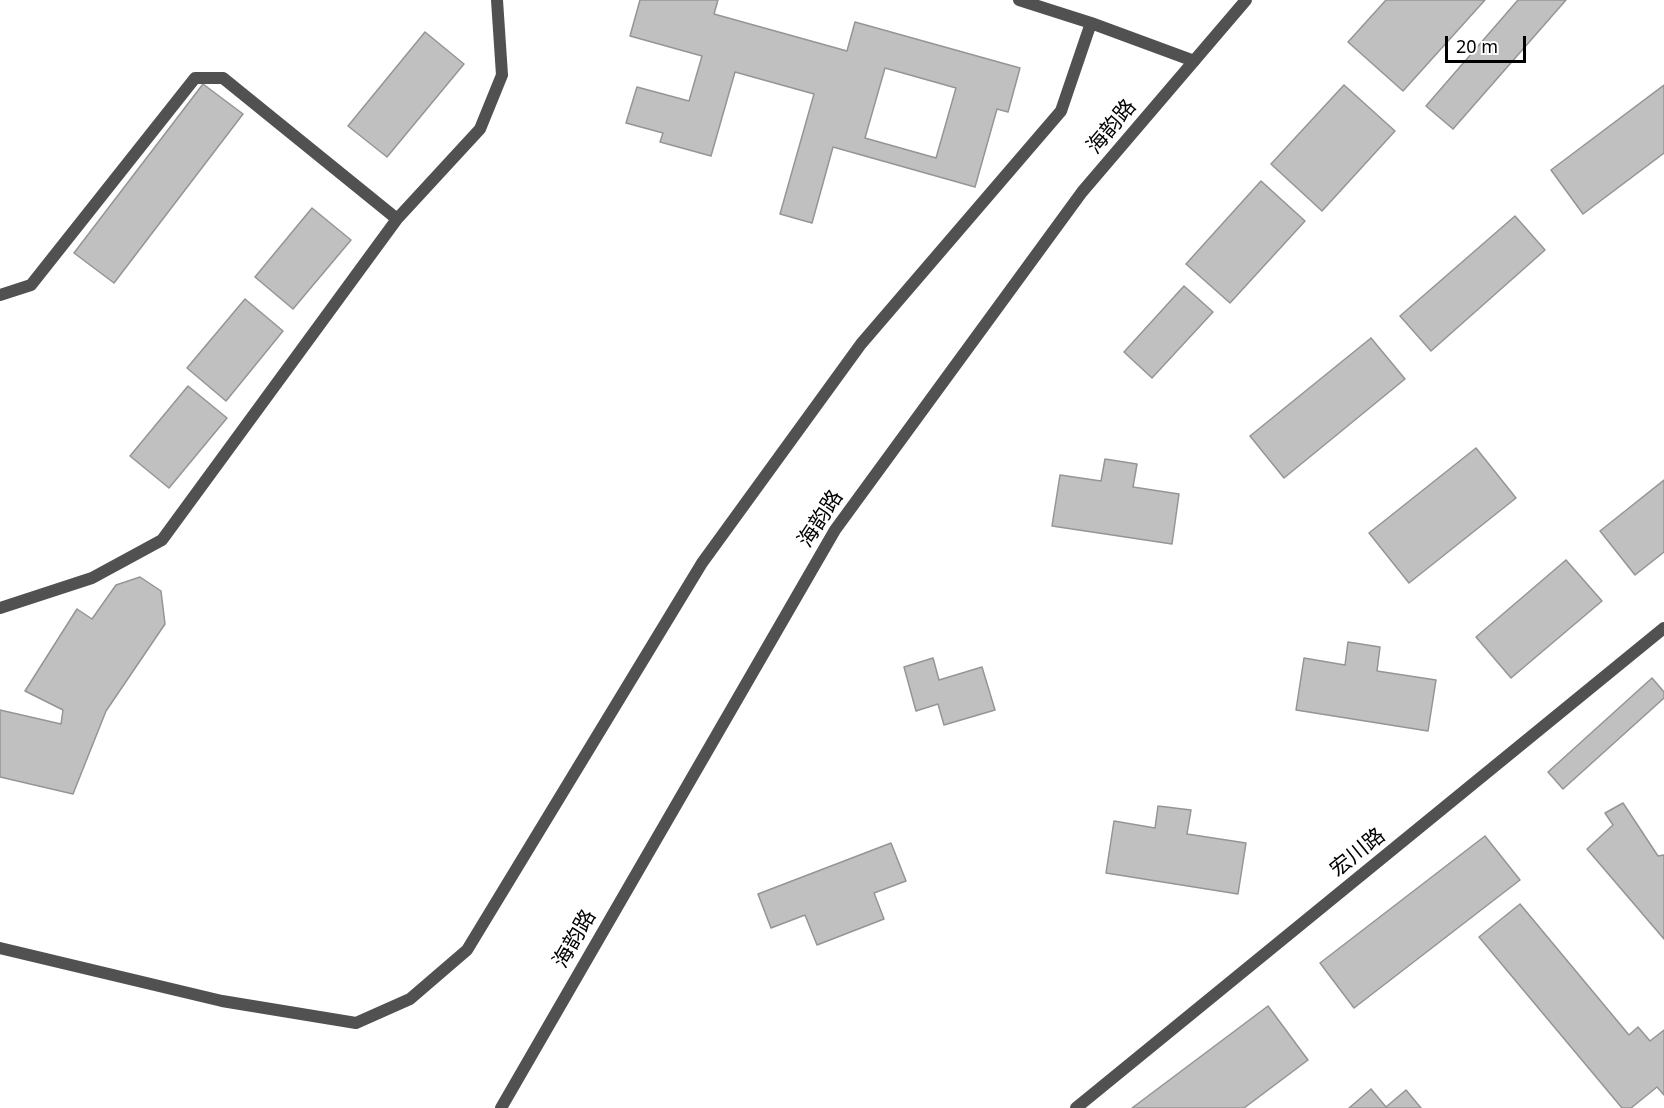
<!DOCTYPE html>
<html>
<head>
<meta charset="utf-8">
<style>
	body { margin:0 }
	#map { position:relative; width:1664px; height:1108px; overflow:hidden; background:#fff; font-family:"Noto Sans",sans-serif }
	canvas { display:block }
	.scale { position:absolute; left:1445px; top:36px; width:81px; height:27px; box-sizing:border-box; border:3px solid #000; border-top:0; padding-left:8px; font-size:18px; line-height:21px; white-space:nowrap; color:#000; -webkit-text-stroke:4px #fff; paint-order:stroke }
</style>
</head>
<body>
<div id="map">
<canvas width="1664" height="1108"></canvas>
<div class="scale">20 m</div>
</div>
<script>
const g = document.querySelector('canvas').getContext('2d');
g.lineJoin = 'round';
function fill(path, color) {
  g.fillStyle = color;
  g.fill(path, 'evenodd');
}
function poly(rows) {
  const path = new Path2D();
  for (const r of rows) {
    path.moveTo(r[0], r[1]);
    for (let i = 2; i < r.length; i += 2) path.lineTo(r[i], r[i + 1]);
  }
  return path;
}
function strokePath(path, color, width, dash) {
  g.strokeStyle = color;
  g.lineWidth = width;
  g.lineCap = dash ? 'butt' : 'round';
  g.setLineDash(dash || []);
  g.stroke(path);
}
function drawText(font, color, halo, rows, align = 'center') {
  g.font = font + ' "Noto Sans","Noto Sans SC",sans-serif';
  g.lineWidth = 6;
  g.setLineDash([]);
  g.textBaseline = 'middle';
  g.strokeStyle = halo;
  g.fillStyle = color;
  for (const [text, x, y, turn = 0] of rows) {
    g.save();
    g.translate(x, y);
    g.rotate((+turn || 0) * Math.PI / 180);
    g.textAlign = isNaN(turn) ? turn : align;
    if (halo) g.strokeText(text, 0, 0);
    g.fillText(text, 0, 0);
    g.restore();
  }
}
const building = poly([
	[640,0,718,0,714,14,847,51,855,22,1020,68,1008,112,997,109,975,187,833,147,812,223,780,214,814,94,735,72,711,156,660,142,663,133,626,123,637,87,689,101,702,56,630,36,640,0],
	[885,68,956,88,936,158,865,138,885,68],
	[1386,0,1485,0,1403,91,1348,42,1386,0],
	[1518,0,1566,0,1453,129,1426,106,1518,0],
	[425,32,464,64,387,157,348,126,425,32],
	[203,84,243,114,114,283,74,253,203,84],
	[1344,85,1395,131,1322,211,1271,164,1344,85],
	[1664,85,1664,153,1583,214,1551,170,1664,85],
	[1261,181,1305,221,1230,303,1186,264,1261,181],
	[312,208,351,240,293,309,255,277,312,208],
	[1515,216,1545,250,1431,351,1400,316,1515,216],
	[1184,286,1213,312,1152,378,1124,352,1184,286],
	[245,299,283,331,226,401,187,368,245,299],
	[1371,338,1405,379,1284,478,1250,436,1371,338],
	[188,386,227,418,169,488,130,456,188,386],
	[1476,448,1516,498,1409,583,1369,533,1476,448],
	[1105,459,1137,464,1133,487,1179,494,1172,544,1052,526,1060,475,1101,481,1105,459],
	[1664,480,1664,552,1635,575,1600,531,1664,480],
	[1566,560,1602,601,1511,678,1476,637,1566,560],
	[140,577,161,591,165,624,106,711,73,794,0,777,0,710,61,724,63,710,25,691,77,609,92,619,116,585,140,577],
	[1348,642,1380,647,1377,671,1436,680,1428,731,1296,710,1304,658,1345,665,1348,642],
	[933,658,939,680,982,667,995,710,944,725,938,704,916,711,904,667,933,658],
	[1652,678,1664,692,1664,698,1563,789,1548,772,1652,678],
	[1623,803,1658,856,1664,855,1664,939,1587,849,1613,825,1605,813,1623,803],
	[1158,806,1191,810,1187,834,1246,843,1238,894,1106,873,1114,821,1155,828,1158,806],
	[1485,836,1520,880,1354,1008,1320,963,1485,836],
	[891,843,906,881,874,893,884,919,817,945,805,915,771,928,758,894,891,843],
	[1520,904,1629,1035,1638,1027,1650,1041,1664,1030,1664,1095,1657,1087,1631,1108,1622,1108,1479,937,1520,904],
	[1268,1006,1308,1060,1244,1108,1132,1108,1268,1006],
	[1371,1089,1386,1107,1406,1090,1421,1108,1349,1108,1371,1089]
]);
fill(building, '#c0c0c0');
strokePath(building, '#959595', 1.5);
strokePath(poly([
	[1019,0,1091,23,1194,61],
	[0,295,31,285,195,78,223,78,397,219],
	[0,608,92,578,162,540,397,219,480,129,502,75,497,0],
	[0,948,222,1001,356,1023,410,999,467,950,702,563,861,344,1061,111,1091,23]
]), '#515151', 12);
strokePath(poly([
	[1076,1108,1664,628]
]), '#515151', 12);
strokePath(poly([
	[501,1108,835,530,1082,192,1246,0]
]), '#515151', 12);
drawText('21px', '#000', '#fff', [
	["海韵路",1112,127,-50],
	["海韵路",821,519,-57],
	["宏川路",1358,853,-39],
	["海韵路",575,939,-60]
]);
</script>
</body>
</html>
